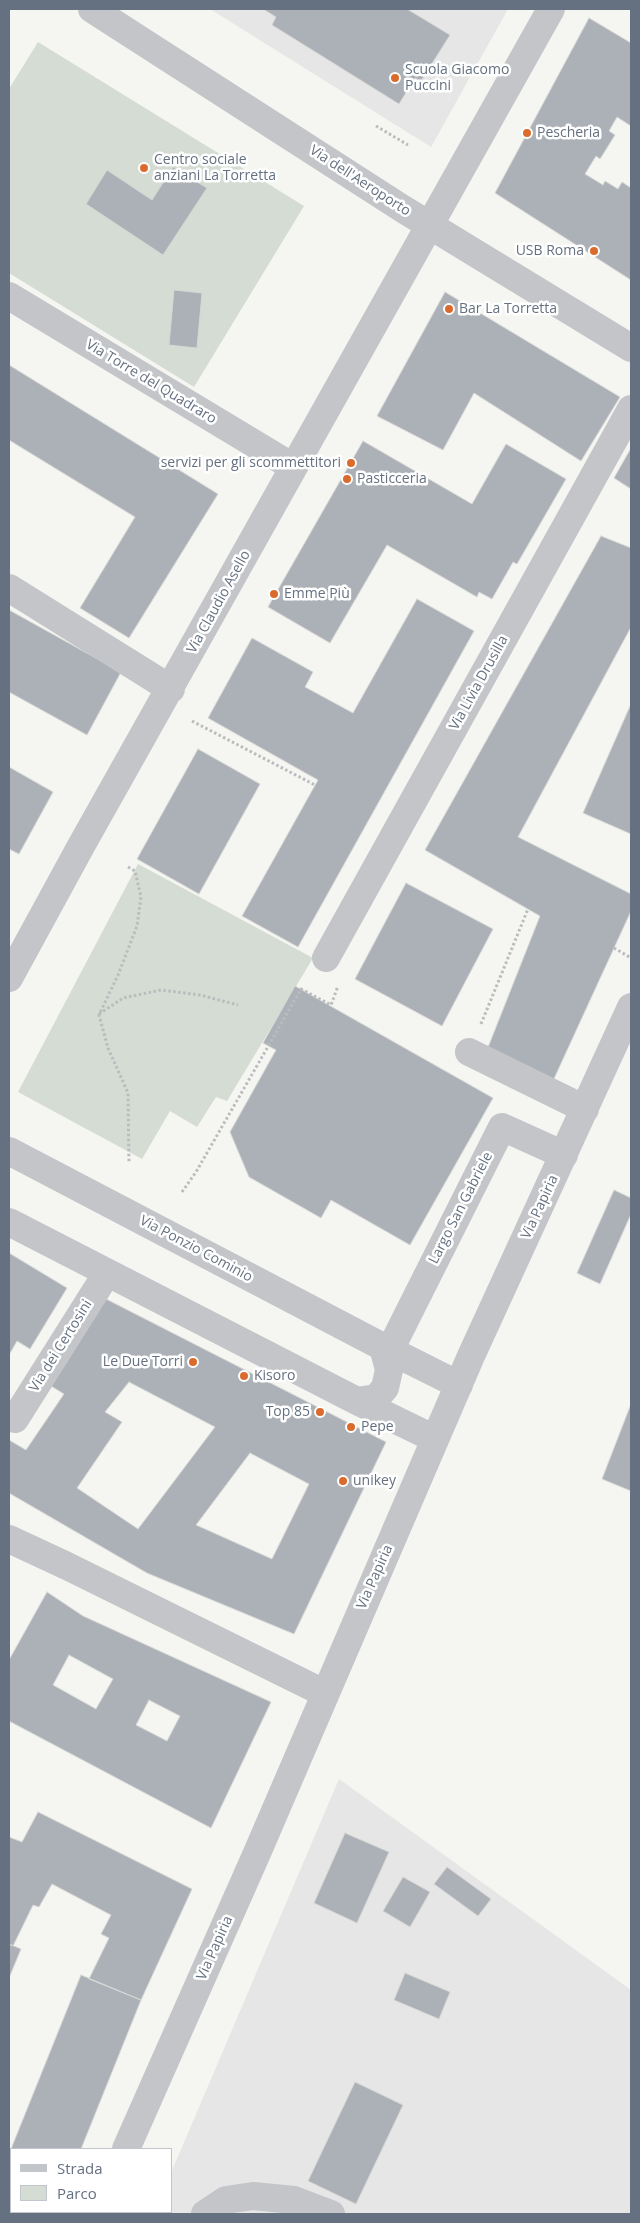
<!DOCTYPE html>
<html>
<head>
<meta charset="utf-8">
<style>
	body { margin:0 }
	#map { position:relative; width:640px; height:2223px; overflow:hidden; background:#f5f5f1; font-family:"Open Sans",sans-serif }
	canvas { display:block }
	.frame { position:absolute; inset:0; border:10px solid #657181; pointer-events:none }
	.legend { position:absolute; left:10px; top:2148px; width:162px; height:65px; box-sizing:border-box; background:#fff; border:1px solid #c1c6cd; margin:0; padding:6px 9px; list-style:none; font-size:15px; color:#657181 }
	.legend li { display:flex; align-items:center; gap:10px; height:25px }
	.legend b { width:25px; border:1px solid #c1c6cd }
</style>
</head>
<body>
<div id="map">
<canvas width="640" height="2223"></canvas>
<div class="frame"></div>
<ul class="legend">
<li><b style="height:6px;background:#c3c5c9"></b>Strada</li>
<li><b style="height:14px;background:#d5dcd3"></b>Parco</li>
</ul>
</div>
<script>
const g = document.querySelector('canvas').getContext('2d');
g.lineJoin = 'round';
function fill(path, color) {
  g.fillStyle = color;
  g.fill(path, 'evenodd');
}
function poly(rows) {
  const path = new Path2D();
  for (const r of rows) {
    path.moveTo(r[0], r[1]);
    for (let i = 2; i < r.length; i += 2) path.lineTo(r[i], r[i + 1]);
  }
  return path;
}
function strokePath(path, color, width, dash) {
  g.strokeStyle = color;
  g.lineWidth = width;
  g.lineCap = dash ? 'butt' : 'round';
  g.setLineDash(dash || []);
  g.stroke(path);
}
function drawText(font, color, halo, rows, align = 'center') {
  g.font = font + ' "Open Sans",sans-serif';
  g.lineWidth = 5;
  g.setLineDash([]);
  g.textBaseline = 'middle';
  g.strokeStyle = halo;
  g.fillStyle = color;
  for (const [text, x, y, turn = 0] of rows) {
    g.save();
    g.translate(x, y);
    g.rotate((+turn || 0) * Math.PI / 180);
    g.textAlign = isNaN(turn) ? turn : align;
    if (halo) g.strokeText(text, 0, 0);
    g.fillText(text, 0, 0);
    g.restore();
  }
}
fill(poly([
	[210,9,508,9,431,147],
	[339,1779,631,1990,631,2214,154,2214,155,2212,171,2212,171,2173]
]), '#e5e6e5');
fill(poly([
	[38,42,304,206,194,387,9,273,9,89],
	[138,864,313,958,227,1101,216,1097,197,1127,170,1111,142,1159,18,1092]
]), '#d5dcd3');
const building = poly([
	[263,9,407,9,450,35,421,81,415,78,399,104,272,25,276,17,263,9],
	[589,18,631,43,631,126,617,117,609,131,615,135,600,159,596,156,585,174,603,185,605,181,618,189,622,182,631,188,631,280,495,193,589,18],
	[173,167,207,188,163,255,86,204,107,170,152,200,173,167],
	[174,290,202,293,197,348,169,345,174,290],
	[445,292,620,397,581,461,474,393,443,450,377,416,445,292],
	[9,365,218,494,129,638,80,608,135,517,9,440,9,365],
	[363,441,472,504,506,444,566,479,517,564,513,562,492,599,479,592,477,597,387,545,330,643,268,607,363,441],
	[631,448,631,489,614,478,631,448],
	[601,536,631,548,631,627,518,837,631,894,631,911,552,1083,485,1055,540,916,425,850,601,536],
	[417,599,474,631,298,947,242,916,318,780,208,718,252,638,313,672,305,687,353,713,417,599],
	[9,610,121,672,87,735,9,692,9,610],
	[631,704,631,834,583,813,631,704],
	[198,749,260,784,199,894,137,859,198,749],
	[9,767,53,792,19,854,9,849,9,767],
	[406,883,493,929,442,1026,355,979,406,883],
	[295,986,493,1098,410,1245,331,1200,321,1218,249,1177,230,1132,276,1050,263,1043,295,986],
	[614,1190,631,1198,631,1214,600,1284,577,1273,614,1190],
	[9,1253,67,1288,30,1349,17,1341,9,1355,9,1253],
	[106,1299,386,1442,294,1634,147,1573,9,1493,9,1440,26,1450,64,1394,51,1386,106,1299],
	[129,1382,215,1427,138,1529,77,1488,122,1422,105,1412,129,1382],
	[250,1453,309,1484,272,1559,196,1525,250,1453],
	[631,1404,631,1491,602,1479,631,1404],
	[47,1592,83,1616,271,1702,211,1828,9,1721,9,1660,47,1592],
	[69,1655,113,1679,96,1709,53,1685,69,1655],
	[149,1700,180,1716,167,1741,136,1725,149,1700],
	[38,1812,192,1889,141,2000,89,1979,109,1938,101,1934,111,1915,52,1884,39,1907,33,1905,13,1946,9,1944,9,1837,22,1842,38,1812],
	[345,1833,389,1852,357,1923,314,1903,345,1833],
	[447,1867,491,1899,478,1916,434,1884,447,1867],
	[403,1877,430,1892,410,1927,383,1911,403,1877],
	[9,1944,21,1949,9,1978,9,1944],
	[405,1973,450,1992,439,2019,394,2000,405,1973],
	[81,1975,141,2000,81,2149,11,2149,11,2208,9,2207,9,2154,81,1975],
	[355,2082,403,2105,356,2204,308,2181,355,2082],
	[20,2212,56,2212,55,2214,26,2214,20,2212]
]);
fill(building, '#abb1b7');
strokePath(building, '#d6d6d4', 1);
strokePath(poly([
	[376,126,408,145],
	[192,721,315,785],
	[128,867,135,871,141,897,137,926,118,975,99,1015,108,1048,128,1093,129,1163],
	[614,948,631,958],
	[99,1014,123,998,161,990,200,995,238,1005],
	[481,1024,528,909],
	[182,1192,196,1172,301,989,331,1005,338,986]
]), '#babcbe', 3, [2.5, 2.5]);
strokePath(poly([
	[92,9,403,209,631,348],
	[9,296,293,467],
	[9,588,171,689],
	[326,958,631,409],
	[9,978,81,846,551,9],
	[469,1052,585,1109],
	[9,1151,383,1347,459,1385],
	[9,1222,357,1401,435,1439],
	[390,1350,502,1127,564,1155],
	[357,1401,376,1398,385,1388,389,1370,383,1347],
	[15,1419,107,1273],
	[9,1539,67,1566,324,1693],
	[126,2149,257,1853,471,1356,631,1007],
	[100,2214,101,2212],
	[205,2214,226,2200,253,2196,294,2200,331,2214]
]), '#c3c5c9', 28);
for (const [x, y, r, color] of [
	[395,78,5,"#da6b2c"],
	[527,133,5,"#da6b2c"],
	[144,168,5,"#da6b2c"],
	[594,251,5,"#da6b2c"],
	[449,309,5,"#da6b2c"],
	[351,463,5,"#da6b2c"],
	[347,479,5,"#da6b2c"],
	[274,594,5,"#da6b2c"],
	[193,1362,5,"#da6b2c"],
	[244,1376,5,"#da6b2c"],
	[320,1412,5,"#da6b2c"],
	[351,1427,5,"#da6b2c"],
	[343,1481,5,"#da6b2c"]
]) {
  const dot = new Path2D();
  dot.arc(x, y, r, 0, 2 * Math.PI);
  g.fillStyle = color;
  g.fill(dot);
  strokePath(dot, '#fff', 2);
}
drawText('14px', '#657181', '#fff', [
	["Scuola Giacomo",405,70],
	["Puccini",405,86],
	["Pescheria",537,133],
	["Centro sociale",154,160],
	["anziani La Torretta",154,176],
	["USB Roma",584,251,"right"],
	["Bar La Torretta",459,309],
	["servizi per gli scommettitori",341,463,"right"],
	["Pasticceria",357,479],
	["Emme Più",284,594],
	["Le Due Torri",183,1362,"right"],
	["Kisoro",254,1376],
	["Top 85",310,1412,"right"],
	["Pepe",361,1427],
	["unikey",353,1481]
], 'left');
drawText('14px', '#657181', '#fff', [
	["Via dell'Aeroporto",360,181,33],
	["Via Torre del Quadraro",151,382,31],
	["Via Claudio Asello",219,602,-61],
	["Via Livia Drusilla",479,683,-61],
	["Via Papiria",540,1207,-65],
	["Largo San Gabriele",461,1208,-63],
	["Via Ponzio Cominio",196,1249,28],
	["Via dei Certosini",61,1346,-58],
	["Via Papiria",375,1577,-66],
	["Via Papiria",215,1948,-66]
]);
</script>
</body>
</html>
